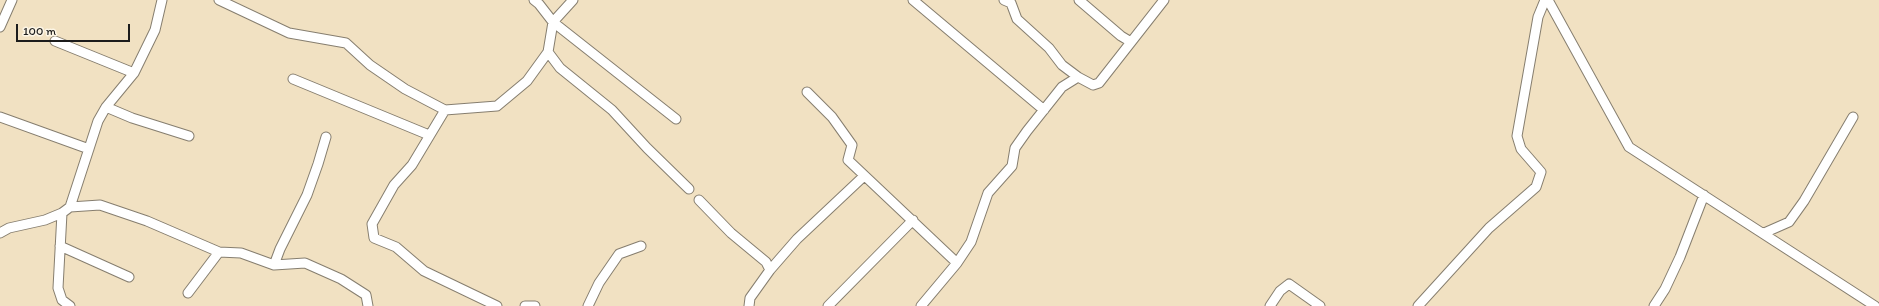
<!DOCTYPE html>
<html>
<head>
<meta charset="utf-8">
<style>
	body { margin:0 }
	#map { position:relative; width:1879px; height:306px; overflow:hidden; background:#f1e1c2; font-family:Itim,sans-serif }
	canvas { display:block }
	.scale { position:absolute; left:16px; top:24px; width:114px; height:18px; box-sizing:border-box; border:2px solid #1c1c1c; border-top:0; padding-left:5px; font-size:12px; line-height:14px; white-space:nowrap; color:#1c1c1c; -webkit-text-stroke:3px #fcf5e5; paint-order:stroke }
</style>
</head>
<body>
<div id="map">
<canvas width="1879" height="306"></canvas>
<div class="scale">100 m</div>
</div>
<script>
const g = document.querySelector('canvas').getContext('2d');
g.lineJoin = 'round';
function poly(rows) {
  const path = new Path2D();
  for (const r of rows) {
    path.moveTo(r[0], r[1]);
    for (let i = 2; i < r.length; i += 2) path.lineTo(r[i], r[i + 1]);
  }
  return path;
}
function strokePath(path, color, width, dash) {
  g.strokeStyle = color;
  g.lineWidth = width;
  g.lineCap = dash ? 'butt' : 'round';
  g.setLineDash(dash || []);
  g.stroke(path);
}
const minor = poly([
	[219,0,289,33,346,43,370,65,405,89,445,110],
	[534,0,539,4,553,22,676,119],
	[913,0,1044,110],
	[1004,0,1011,3,1017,19,1049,48,1062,65,1078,77],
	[1079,0,1121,36,1131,42],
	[1548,0,1629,147,1875,306],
	[0,27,12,0],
	[55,41,134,73],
	[548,52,560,68,612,110,647,148,689,189],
	[293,79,429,135],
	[807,92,832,117,852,145,848,160,957,263],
	[106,107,132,118,189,136],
	[0,117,89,149],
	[699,200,731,233,766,262,770,270,750,298,749,306],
	[70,207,100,205,147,221,219,252,241,253,274,265,305,263,341,279,366,295,368,306],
	[62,213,58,288,62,300,70,306],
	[0,233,9,228,45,220,62,213,70,207,98,121,106,107,134,73,155,30,162,0],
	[1764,233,1789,222,1804,201,1853,117],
	[60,246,129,277],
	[274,265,280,249,307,195,318,164,326,137],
	[770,270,797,239,864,176],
	[188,293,219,252],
	[497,306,424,271,396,247,374,238,372,224,394,185,412,165,445,110,497,106,527,81,548,52,553,22,573,0],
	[525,306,535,306],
	[588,306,599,283,619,254,641,246],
	[828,306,913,220],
	[921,306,957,263,971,242,988,193,1012,166,1015,148,1027,131,1062,87,1078,77,1093,85,1099,83,1164,0],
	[1270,306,1280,291,1289,284,1320,306],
	[1418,306,1489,228,1536,187,1541,172,1521,149,1517,136,1538,17,1545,0],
	[1654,306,1665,289,1680,257,1704,195]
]);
strokePath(minor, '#867e6f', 11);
strokePath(minor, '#fff', 9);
</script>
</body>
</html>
